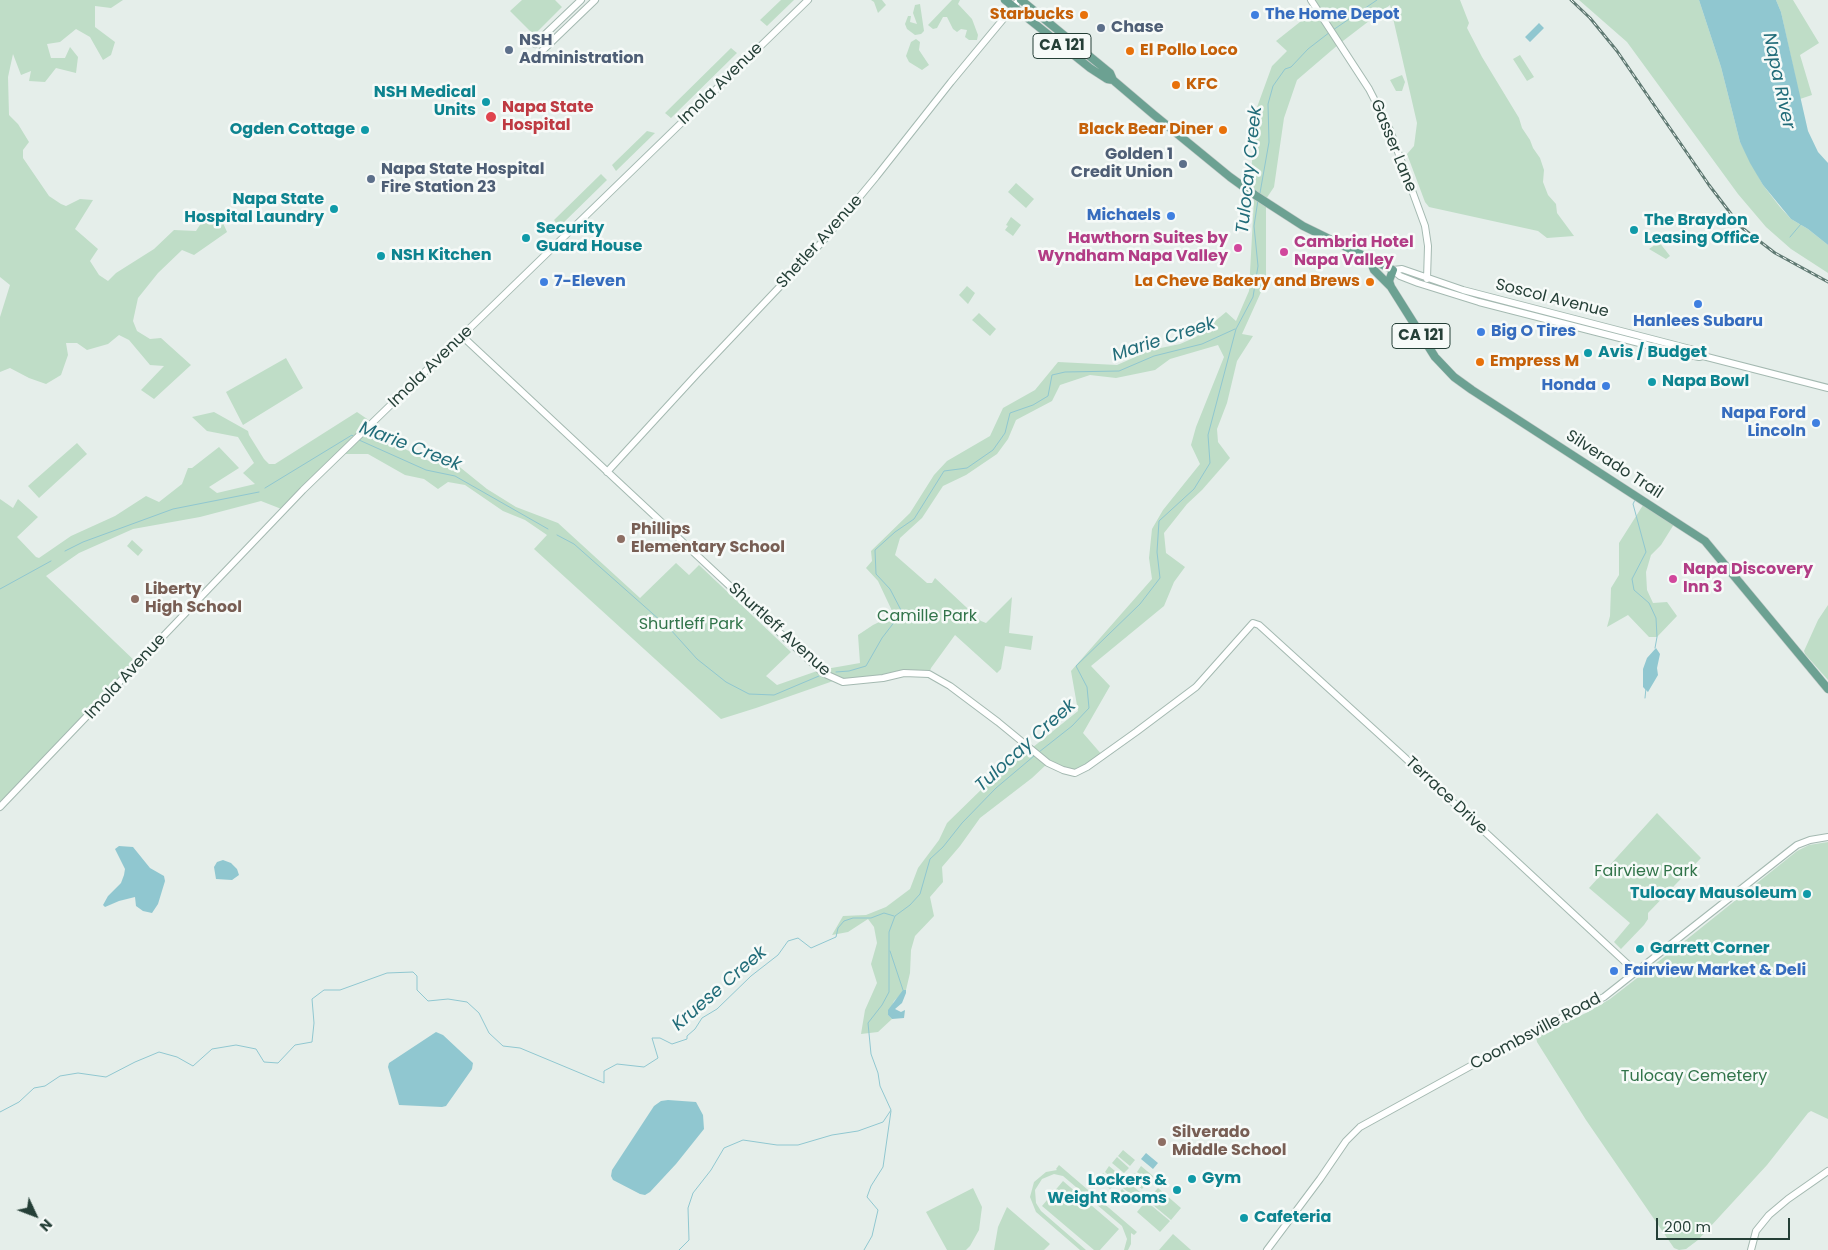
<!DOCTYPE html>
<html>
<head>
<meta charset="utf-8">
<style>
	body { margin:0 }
	#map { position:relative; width:1828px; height:1250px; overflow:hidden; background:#e5eeea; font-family:Poppins,sans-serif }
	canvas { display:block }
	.north { position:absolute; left:10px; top:1190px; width:50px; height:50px; -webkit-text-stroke:4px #f6faf8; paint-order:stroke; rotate:133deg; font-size:14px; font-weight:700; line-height:20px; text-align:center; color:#253f37 }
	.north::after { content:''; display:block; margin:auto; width:18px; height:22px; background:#253f37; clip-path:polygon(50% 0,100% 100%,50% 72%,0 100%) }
	.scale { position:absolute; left:1656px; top:1218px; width:134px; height:22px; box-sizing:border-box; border:2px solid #253f37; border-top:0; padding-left:6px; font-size:15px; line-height:18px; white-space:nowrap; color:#253f37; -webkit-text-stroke:4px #f6faf8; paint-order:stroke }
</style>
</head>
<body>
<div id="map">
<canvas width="1828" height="1250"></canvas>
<div class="north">N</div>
<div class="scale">200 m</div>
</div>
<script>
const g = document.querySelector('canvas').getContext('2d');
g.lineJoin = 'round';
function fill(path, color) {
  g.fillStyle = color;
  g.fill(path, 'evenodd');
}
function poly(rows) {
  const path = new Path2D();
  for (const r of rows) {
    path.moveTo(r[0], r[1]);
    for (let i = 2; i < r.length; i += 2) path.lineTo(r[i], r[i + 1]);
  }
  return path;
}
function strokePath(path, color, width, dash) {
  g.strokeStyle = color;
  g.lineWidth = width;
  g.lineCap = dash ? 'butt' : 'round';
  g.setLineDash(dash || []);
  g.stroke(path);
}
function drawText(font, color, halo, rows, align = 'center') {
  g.font = font + ' Poppins,sans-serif';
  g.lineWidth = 5;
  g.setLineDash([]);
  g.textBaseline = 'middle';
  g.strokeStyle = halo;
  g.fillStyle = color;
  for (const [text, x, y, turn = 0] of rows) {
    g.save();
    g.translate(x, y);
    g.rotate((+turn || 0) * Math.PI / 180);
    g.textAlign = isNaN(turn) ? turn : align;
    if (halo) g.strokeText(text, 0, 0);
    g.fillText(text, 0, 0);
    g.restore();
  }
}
fill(poly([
	[0,0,123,0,111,8,95,6,95,27,115,42,111,55,103,60,90,37,76,29,60,42,47,44,51,58,65,58,70,47,78,57,76,73,56,68,45,82,29,81,31,71,21,75,13,54,8,77,9,115,18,124,29,142,23,150,23,158,49,196,61,204,66,206,80,199,93,200,75,229,98,249,90,261,99,275,108,281,116,273,154,249,174,230,196,231,205,217,219,214,227,232,194,255,182,250,158,273,138,298,133,321,137,331,150,339,161,338,191,365,154,399,141,390,164,366,150,365,129,340,119,335,108,344,87,350,77,343,66,343,68,355,61,375,46,384,29,378,10,368,0,372,0,317,10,285,0,277],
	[522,0,555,0,562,7,536,33,533,33,530,31,510,11],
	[781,0,794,0,767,26,760,20],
	[871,0,882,0,886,5,878,13,874,2],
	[952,0,960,0,958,4,972,19,978,35,977,40,969,40,965,37,967,30,961,29,957,32,953,29,947,17,943,17,937,28,933,29,928,25],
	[1315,0,1460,0,1469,23,1467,28,1482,57,1519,118,1522,128,1530,140,1533,148,1540,158,1544,170,1543,182,1548,195,1556,204,1557,213,1574,236,1547,238,1538,231,1429,207,1425,202,1407,154,1414,146,1417,123,1390,5,1339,44,1297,80,1284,118,1274,187,1266,199,1250,187,1256,110,1272,66,1287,51,1276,41,1310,14],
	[1579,0,1699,0,1721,67,1740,142,1763,185,1780,207,1791,219,1808,229,1828,245,1828,273,1791,249,1766,227,1738,194,1627,42],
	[1776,0,1793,0,1819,43,1800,55,1812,95,1800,99,1781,12],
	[920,4,924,31,921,34,915,35,907,29,905,24,908,16,911,16,910,22,917,24,913,13,915,5],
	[916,39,920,42,919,50,929,65,922,70,909,62,906,56,911,42],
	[731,48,737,53,671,118,665,113],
	[1520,55,1534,77,1527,81,1513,59],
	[1402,75,1405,82,1402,91,1396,91,1390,80],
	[647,131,655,133,616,171,612,165],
	[601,174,607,180,559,227,554,220],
	[1016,183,1034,199,1026,208,1008,192],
	[1254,199,1266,207,1266,281,1242,334,1253,336,1237,361,1227,403,1217,429,1218,442,1230,458,1202,490,1187,504,1164,533,1166,553,1185,567,1174,582,1164,606,1091,666,1110,686,1083,733,1103,756,1080,771,1048,763,1032,778,980,818,960,846,942,867,943,882,930,897,934,916,915,936,911,950,910,973,906,990,894,1001,888,1015,892,1019,878,1032,861,1034,865,1010,877,983,871,964,877,943,874,927,868,919,848,932,832,935,843,916,866,915,886,907,910,889,918,868,939,840,947,823,987,784,1078,711,1071,671,1152,579,1149,558,1152,529,1163,510,1200,464,1191,445,1196,427,1224,357,1218,345,1170,359,1155,370,1116,378,1090,375,1060,385,1052,401,1016,420,1008,439,997,454,966,475,943,486,922,518,900,538,895,555,927,583,932,583,935,578,981,621,986,623,1012,597,1009,633,1033,636,1031,650,1005,646,1001,669,997,673,955,635,931,668,929,674,836,680,756,708,721,719,534,549,547,535,525,520,503,511,465,485,448,482,438,489,424,479,405,475,368,454,341,454,284,510,261,501,200,517,133,529,79,553,46,576,138,664,0,807,0,499,13,508,18,499,38,517,17,537,36,557,39,558,71,536,115,516,146,496,159,502,182,484,188,468,192,468,219,447,239,468,209,487,217,493,255,484,243,473,254,463,238,437,207,431,192,417,214,412,248,431,249,435,264,459,269,464,275,464,357,412,373,423,403,448,431,462,456,464,487,489,516,507,558,523,640,598,676,563,689,575,699,565,791,652,766,676,777,685,820,670,860,663,858,635,873,625,894,615,878,581,866,568,872,561,871,551,910,513,934,475,947,461,990,436,1003,408,1035,390,1058,362,1117,365,1151,350,1180,344,1196,337,1226,312,1236,321,1249,291],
	[1011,217,1021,225,1013,236,1005,230,1008,226,1006,225],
	[1659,242,1670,256,1666,259,1649,249],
	[967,286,975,293,968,304,959,295],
	[979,313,996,329,990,336,972,320],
	[286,358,303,388,243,425,226,392],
	[77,443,87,454,39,498,28,486],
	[1645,502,1676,521,1661,545,1651,555,1646,572,1647,590,1653,603,1667,602,1677,616,1657,637,1649,637,1628,615,1607,627,1610,616,1611,588,1619,575,1619,543],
	[132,540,143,550,138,556,127,546],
	[1828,605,1828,680,1805,654,1804,651,1818,620],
	[1657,813,1701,858,1648,913,1648,919,1644,925,1621,949,1614,942,1630,923,1589,888],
	[1828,842,1828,1119,1811,1111,1808,1113,1767,1165,1698,1240,1686,1249,1679,1250,1674,1248,1586,1120,1537,1042,1536,1037,1588,1012,1610,999,1681,944,1797,851,1809,845],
	[1123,1150,1135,1160,1130,1166,1118,1156],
	[1117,1157,1129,1168,1124,1173,1112,1163],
	[1059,1165,1137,1232,1134,1235,1131,1233,1131,1244,1128,1250,1124,1250,1127,1239,1122,1226,1063,1176,1054,1174,1042,1179,1035,1190,1036,1203,1041,1211,1086,1250,1080,1250,1036,1212,1030,1197,1034,1182,1046,1172,1057,1170,1056,1169],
	[1109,1166,1121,1176,1116,1182,1105,1172],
	[1141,1166,1153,1176,1149,1182,1137,1172],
	[1103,1173,1115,1184,1110,1189,1098,1179],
	[1135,1173,1147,1183,1142,1189,1130,1179],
	[1063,1181,1119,1229,1100,1250,1094,1250,1042,1206],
	[1128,1182,1140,1192,1135,1198,1123,1188],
	[973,1188,982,1207,979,1230,970,1246,966,1250,947,1250,926,1212],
	[1158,1188,1181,1208,1171,1220,1147,1200],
	[1122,1189,1134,1200,1129,1205,1117,1195],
	[1146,1201,1170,1221,1160,1232,1137,1212],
	[1007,1207,1050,1244,1044,1250,994,1250,998,1227],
	[1173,1234,1191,1250,1159,1250]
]), '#bfddc7');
fill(poly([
	[1699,0,1776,0,1781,12,1808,131,1818,152,1828,163,1828,245,1808,229,1791,219,1763,185,1750,163,1740,142,1721,67],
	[1539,23,1544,28,1530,42,1525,37],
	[1656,648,1660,654,1657,668,1658,675,1648,692,1643,687,1643,669,1647,658],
	[119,846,133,847,150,868,164,876,165,881,158,904,152,913,143,911,136,906,135,897,119,901,105,907,103,905,108,896,121,883,124,875,125,869,115,849],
	[223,860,231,863,237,869,239,875,232,880,216,879,214,867,217,862],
	[903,990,906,990,906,993,902,1003,895,1009,901,1012,905,1010,904,1018,892,1019,888,1015,888,1010],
	[436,1032,443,1035,473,1063,472,1069,446,1106,442,1107,399,1105,388,1067,389,1063],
	[668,1100,696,1102,703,1115,704,1129,676,1164,650,1192,645,1195,640,1194,613,1180,611,1176,612,1170,654,1106,661,1101],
	[1146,1153,1158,1163,1153,1169,1141,1159]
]), '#90c7d0');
strokePath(poly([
	[1333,30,1377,0],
	[1260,193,1269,142,1268,104,1273,86,1285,69,1291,67,1308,49,1330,32],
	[1790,237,1801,224],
	[359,440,426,470,455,476,548,529],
	[265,488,352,435,353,436],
	[1635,500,1633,504,1646,552,1632,579,1634,590,1649,603,1656,618,1657,637,1655,648],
	[557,535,574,544,670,629,697,659,726,682,749,694,774,695,819,676],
	[65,551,83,542,173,509,259,492],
	[0,589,51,561],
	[836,672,849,671,866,666,882,638,902,612,890,589,876,574,875,550,895,532,914,519,944,471,967,468,993,450,1005,433,1010,413,1033,405,1048,396,1052,375,1065,372,1119,371,1154,356,1202,344,1235,329],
	[1645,698,1646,688],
	[1039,752,1072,726,1089,708,1087,687,1076,666,1140,604,1160,578,1157,552,1159,521,1194,489,1210,463,1208,435,1236,329,1253,297,1258,266,1254,226,1258,200],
	[890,951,903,990],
	[0,1112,19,1102,34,1088,45,1086,60,1076,78,1073,106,1077,135,1062,159,1052,177,1057,193,1066,212,1049,236,1045,256,1049,264,1062,278,1063,295,1045,312,1042,314,1023,312,999,324,990,340,990,387,973,413,972,417,976,417,990,428,1001,448,999,467,1002,479,1013,489,1033,503,1046,520,1048,604,1083,604,1071,617,1064,644,1067,658,1058,652,1038,660,1038,672,1044,687,1039,687,1036,695,1029,702,1018,717,1009,751,976,778,955,788,941,798,938,811,948,836,937,838,928,844,921,853,918,871,918,884,913,894,916],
	[679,1250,689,1240,688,1208,693,1193,711,1170,724,1148,743,1140,777,1145,798,1145,832,1135,858,1131,883,1122,891,1110,880,1086,878,1073,871,1054,868,1023,882,1005,889,992,889,932,895,916,910,905,920,894,930,859,943,847,962,823,996,788,1034,756],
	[864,1250,872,1236,878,1210,867,1197,871,1186,883,1167,891,1111]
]), '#90c7d0', 1);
const secondary = poly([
	[1311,0,1369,89,1390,130,1425,226,1428,246,1427,279],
	[535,44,581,0],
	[542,51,595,0],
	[1393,270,1400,276,1418,283,1479,302,1651,346,1699,357,1703,356,1828,388],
	[1393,270,1402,269,1463,290,1698,351,1703,356],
	[462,336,823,673,843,682,883,678,904,673,929,674,950,686,998,722,1048,763,1063,770,1075,773,1087,767,1136,732,1196,687,1253,623,1259,625,1402,755,1636,972],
	[607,472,697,374,823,241,876,177,951,82,1019,0],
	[0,807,303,490,808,0],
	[1267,1250,1320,1179,1346,1141,1360,1127,1525,1036,1604,997,1788,852,1797,845,1810,840,1828,837],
	[1751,1250,1756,1231,1769,1215,1788,1199,1828,1171]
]);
const primary = poly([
	[1005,0,1090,68,1107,79,1113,80],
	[1021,0,1110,73,1113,80,1153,114,1230,177,1255,195,1303,226,1393,270,1389,281,1391,287,1435,357,1454,377,1472,390,1705,541,1828,689],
	[1370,260,1374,270,1390,286]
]);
strokePath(secondary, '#a4b9b1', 8);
strokePath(primary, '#c2c9c7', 9);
strokePath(secondary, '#fff', 6);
strokePath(primary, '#6ca192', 8);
const rail = poly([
	[1571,0,1590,18,1617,51,1709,185,1741,227,1775,253,1828,282]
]);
strokePath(rail, '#607a73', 3);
strokePath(rail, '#f6faf8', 1, [4]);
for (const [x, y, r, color] of [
	[1084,15,5,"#e8710a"],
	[1255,15,5,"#3f7fe0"],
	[1101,28,5,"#5c6f8a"],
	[509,50,5,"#5c6f8a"],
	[1130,51,5,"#e8710a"],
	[1176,85,5,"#e8710a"],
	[486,102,5,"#0f9aa8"],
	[491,117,6,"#e0444e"],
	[365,130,5,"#0f9aa8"],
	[1223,130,5,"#e8710a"],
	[1183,164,5,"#5c6f8a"],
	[371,179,5,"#5c6f8a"],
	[334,209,5,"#0f9aa8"],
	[1171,216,5,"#3f7fe0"],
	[1634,230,5,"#0f9aa8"],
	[526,238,5,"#0f9aa8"],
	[1238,248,5,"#d1479c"],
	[1284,252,5,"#d1479c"],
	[381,256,5,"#0f9aa8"],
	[544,282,5,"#3f7fe0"],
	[1370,282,5,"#e8710a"],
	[1698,304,5,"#3f7fe0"],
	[1481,332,5,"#3f7fe0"],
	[1588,353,5,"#0f9aa8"],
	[1480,362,5,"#e8710a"],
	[1652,382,5,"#0f9aa8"],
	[1606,386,5,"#3f7fe0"],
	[1816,423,5,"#3f7fe0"],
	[621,539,5,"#8d6e63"],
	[1673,579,5,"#d1479c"],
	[135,599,5,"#8d6e63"],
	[1807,894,5,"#0f9aa8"],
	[1640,949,5,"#0f9aa8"],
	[1614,971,5,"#3f7fe0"],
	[1162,1142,5,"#8d6e63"],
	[1192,1179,5,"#0f9aa8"],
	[1177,1190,5,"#0f9aa8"],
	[1244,1218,5,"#0f9aa8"]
]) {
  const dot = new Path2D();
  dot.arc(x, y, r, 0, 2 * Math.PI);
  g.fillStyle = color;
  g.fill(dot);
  strokePath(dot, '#f6faf8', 2);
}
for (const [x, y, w] of [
	[1062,46,58],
	[1421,336,58]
]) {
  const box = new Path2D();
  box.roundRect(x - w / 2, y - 12.5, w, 25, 4);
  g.fillStyle = '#f6faf8';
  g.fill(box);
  strokePath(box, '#253f37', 1);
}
drawText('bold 15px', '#253f37', null, [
	["CA 121",1062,46],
	["CA 121",1421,336]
]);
drawText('bold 16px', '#c56008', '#f6faf8', [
	["Starbucks",1074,15],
	["El Pollo Loco",1140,51,"left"],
	["KFC",1186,85,"left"],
	["Black Bear Diner",1213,130],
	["La Cheve Bakery and Brews",1360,282],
	["Empress M",1490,362,"left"]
], 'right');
drawText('bold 16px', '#366cbe', '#f6faf8', [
	["The Home Depot",1265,15],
	["Michaels",1161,216,"right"],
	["7-Eleven",554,282],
	["Hanlees Subaru",1698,322,"center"],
	["Big O Tires",1491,332],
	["Honda",1596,386,"right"],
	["Napa Ford",1806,414,"right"],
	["Lincoln",1806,432,"right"],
	["Fairview Market & Deli",1624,971]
], 'left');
drawText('bold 16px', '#4e5e75', '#f6faf8', [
	["Chase",1111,28],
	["NSH",519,41],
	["Administration",519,59],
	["Golden 1",1173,155,"right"],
	["Credit Union",1173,173,"right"],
	["Napa State Hospital",381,170],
	["Fire Station 23",381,188]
], 'left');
drawText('16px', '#253f37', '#f6faf8', [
	["Imola Avenue",721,84,-44],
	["Gasser Lane",1393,146,68],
	["Shetler Avenue",820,242,-48],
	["Soscol Avenue",1552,299,14],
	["Imola Avenue",431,367,-44],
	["Silverado Trail",1614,465,33],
	["Shurtleff Avenue",779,630,42],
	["Imola Avenue",126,677,-47],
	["Terrace Drive",1446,796,43],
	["Coombsville Road",1536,1032,-28]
]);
drawText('bold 16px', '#0d838f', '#f6faf8', [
	["NSH Medical",476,93,"right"],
	["Units",476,111,"right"],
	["Ogden Cottage",355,130,"right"],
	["Napa State",324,200,"right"],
	["Hospital Laundry",324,218,"right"],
	["The Braydon",1644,221],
	["Leasing Office",1644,239],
	["Security",536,229],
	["Guard House",536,247],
	["NSH Kitchen",391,256],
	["Avis / Budget",1598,353],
	["Napa Bowl",1662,382],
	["Tulocay Mausoleum",1797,894,"right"],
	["Garrett Corner",1650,949],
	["Gym",1202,1179],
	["Lockers &",1167,1181,"right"],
	["Weight Rooms",1167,1199,"right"],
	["Cafeteria",1254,1218]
], 'left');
drawText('bold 16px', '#be3a42', '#f6faf8', [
	["Napa State",502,108],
	["Hospital",502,126]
], 'left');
drawText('bold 16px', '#b23c85', '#f6faf8', [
	["Hawthorn Suites by",1228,239,"right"],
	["Wyndham Napa Valley",1228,257,"right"],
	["Cambria Hotel",1294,243],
	["Napa Valley",1294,261],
	["Napa Discovery",1683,570],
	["Inn 3",1683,588]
], 'left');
drawText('bold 16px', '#785e54', '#f6faf8', [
	["Phillips",631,530],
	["Elementary School",631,548],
	["Liberty",145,590],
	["High School",145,608],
	["Silverado",1172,1133],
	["Middle School",1172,1151]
], 'left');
drawText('16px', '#31744a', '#f6faf8', [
	["Camille Park",927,617],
	["Shurtleff Park",691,625],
	["Fairview Park",1646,872],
	["Tulocay Cemetery",1694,1077]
]);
drawText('italic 18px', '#216c79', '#f6faf8', [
	["Napa River",1778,81,78],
	["Tulocay Creek",1250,170,-84],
	["Marie Creek",1164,340,-18],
	["Marie Creek",410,447,21],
	["Tulocay Creek",1026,746,-42],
	["Kruese Creek",720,989,-41]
]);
</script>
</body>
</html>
